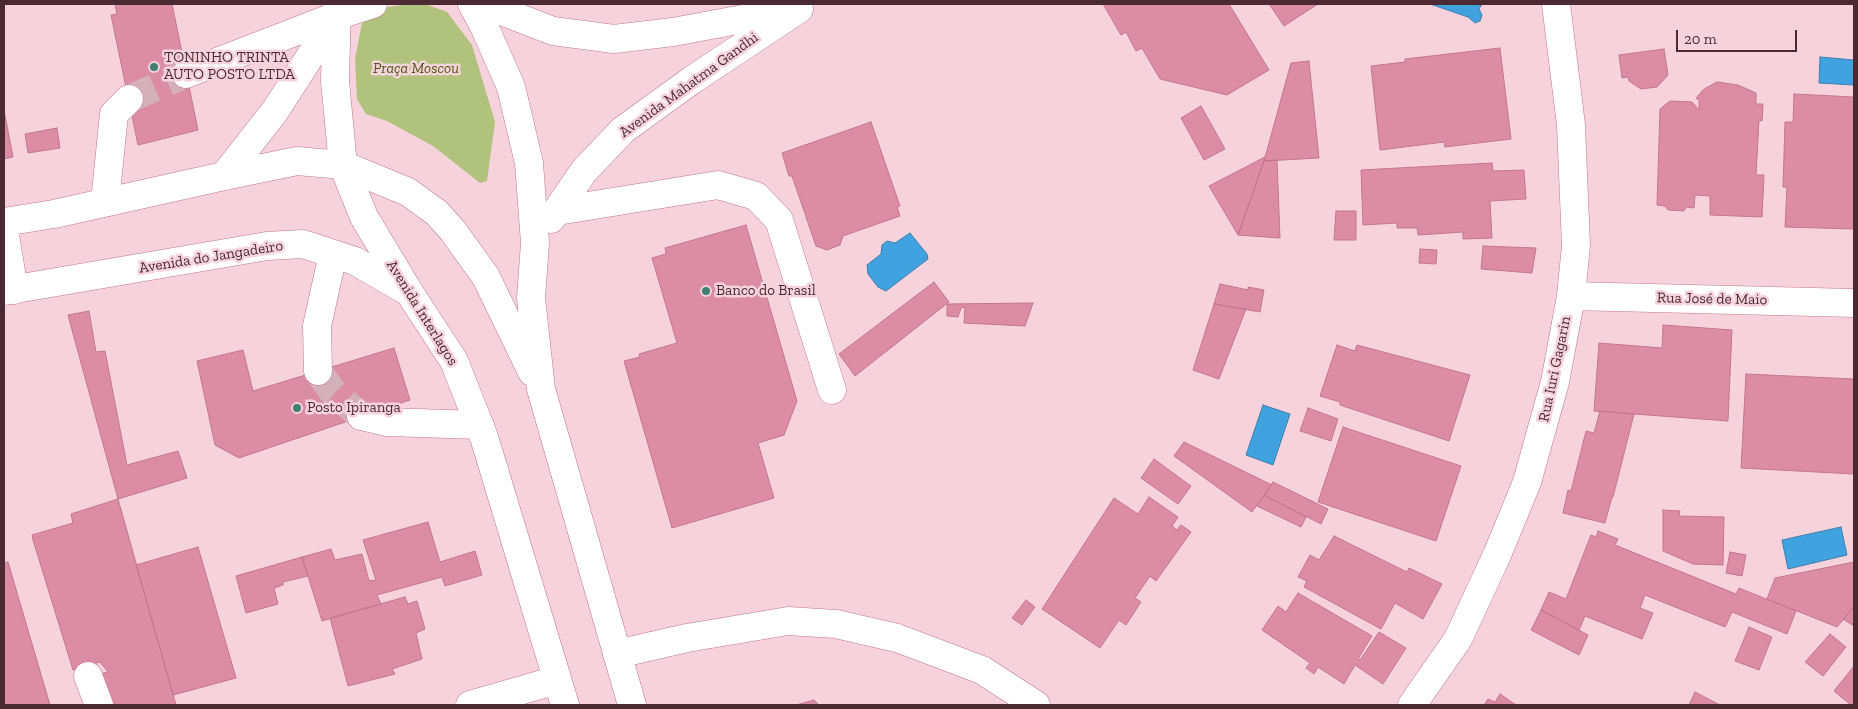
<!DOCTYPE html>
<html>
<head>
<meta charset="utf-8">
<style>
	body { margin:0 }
	#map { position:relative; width:1858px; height:709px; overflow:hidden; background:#f6d3dc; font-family:"Zilla Slab",serif }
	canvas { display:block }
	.frame { position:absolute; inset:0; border:5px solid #4b2a34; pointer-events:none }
	.scale { position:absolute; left:1676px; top:30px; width:121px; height:22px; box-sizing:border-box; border:2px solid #4b2a34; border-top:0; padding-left:6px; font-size:15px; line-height:18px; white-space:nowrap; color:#4b2a34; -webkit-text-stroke:4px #f6d3dc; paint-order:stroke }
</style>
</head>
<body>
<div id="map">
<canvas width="1858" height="709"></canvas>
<div class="frame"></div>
<div class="scale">20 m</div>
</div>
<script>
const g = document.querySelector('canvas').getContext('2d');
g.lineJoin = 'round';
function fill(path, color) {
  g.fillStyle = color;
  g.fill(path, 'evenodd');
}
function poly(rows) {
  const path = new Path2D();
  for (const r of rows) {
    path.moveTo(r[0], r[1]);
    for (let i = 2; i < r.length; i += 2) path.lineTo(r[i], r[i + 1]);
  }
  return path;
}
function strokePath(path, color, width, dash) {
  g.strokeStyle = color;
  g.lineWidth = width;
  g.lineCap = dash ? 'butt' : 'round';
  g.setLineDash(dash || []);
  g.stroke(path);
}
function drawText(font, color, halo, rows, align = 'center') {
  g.font = font + ' "Zilla Slab",serif';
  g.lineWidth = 5;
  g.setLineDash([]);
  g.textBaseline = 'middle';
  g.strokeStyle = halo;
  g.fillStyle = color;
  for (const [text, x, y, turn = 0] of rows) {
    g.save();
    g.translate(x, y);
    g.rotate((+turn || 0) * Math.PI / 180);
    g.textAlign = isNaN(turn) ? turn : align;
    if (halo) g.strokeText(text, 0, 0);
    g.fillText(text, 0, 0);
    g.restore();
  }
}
fill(poly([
	[410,4,425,4,447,12,472,45,495,122,487,181,480,183,433,146,387,121,366,114,357,99,355,59,362,23,381,8]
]), '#b0c27b');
const water = poly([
	[1430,4,1482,4,1479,9,1482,15,1480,21,1475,23,1468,17,1430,4],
	[1820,57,1854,60,1854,85,1819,83,1820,57],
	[910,233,927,254,928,259,886,291,878,287,868,274,867,265,881,254,882,245,887,241,895,243,910,233],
	[1263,405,1290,414,1273,465,1246,455,1263,405],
	[1841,527,1847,555,1788,569,1782,540,1841,527]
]);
fill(water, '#40a2df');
strokePath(water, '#437eac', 1);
const building = poly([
	[115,4,172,4,198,130,138,145,111,15,117,14,115,4],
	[1103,4,1229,4,1269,70,1227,95,1160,79,1142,48,1136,51,1126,32,1121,35,1103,4],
	[1269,4,1318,4,1284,26,1269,4],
	[1500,48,1511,139,1445,147,1444,142,1380,150,1371,66,1405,62,1405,59,1500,48],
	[1664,49,1668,75,1657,87,1641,89,1629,81,1628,77,1622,78,1619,55,1664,49],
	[1309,61,1319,158,1264,161,1291,63,1309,61],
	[1717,82,1738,85,1756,93,1756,104,1763,104,1762,121,1759,120,1756,175,1764,175,1762,217,1710,215,1710,196,1695,195,1694,208,1686,207,1684,211,1668,210,1665,206,1657,205,1660,109,1670,101,1692,102,1699,110,1699,100,1696,98,1704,89,1717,82],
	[1794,94,1854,97,1854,229,1785,227,1787,187,1783,187,1785,122,1793,122,1794,94],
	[1201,106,1225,149,1204,160,1181,118,1201,106],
	[4,110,13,157,4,159,4,110],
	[871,122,900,206,897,207,900,216,843,236,840,245,827,250,816,246,792,176,789,176,782,153,871,122],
	[57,128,60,148,28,153,25,134,57,128],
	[1265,157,1264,161,1238,235,1209,186,1265,157],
	[1277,160,1280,238,1238,235,1264,161,1277,160],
	[1492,163,1493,171,1524,170,1526,199,1490,201,1492,238,1463,239,1463,232,1418,235,1417,228,1397,228,1397,223,1363,225,1361,170,1492,163],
	[1336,211,1356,211,1356,240,1334,240,1336,211],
	[746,225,797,401,784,435,758,443,774,498,672,528,624,361,640,357,639,354,677,343,652,258,666,254,665,248,746,225],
	[1483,246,1536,248,1532,273,1481,269,1483,246],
	[1420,249,1437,250,1436,264,1419,263,1420,249],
	[934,282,949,302,855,376,839,354,934,282],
	[1220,284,1248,290,1248,287,1264,290,1260,312,1214,304,1220,284],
	[1033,303,1025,326,964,323,965,307,961,308,958,317,947,316,947,304,1033,303],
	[1214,304,1246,309,1219,379,1193,370,1214,304],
	[89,311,96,352,105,351,127,465,178,451,187,478,118,499,68,315,89,311],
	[1663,325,1732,330,1728,421,1594,411,1599,343,1662,348,1663,325],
	[1337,345,1355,351,1357,345,1470,375,1449,441,1340,405,1340,402,1320,396,1337,345],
	[394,348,410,400,239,458,215,445,197,361,243,350,253,391,394,348],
	[1746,374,1854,379,1854,474,1741,468,1746,374],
	[1308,408,1338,419,1331,441,1300,431,1308,408],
	[1600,411,1634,414,1613,497,1612,497,1605,523,1563,513,1568,490,1571,491,1586,431,1594,433,1600,411],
	[1343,427,1461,466,1436,541,1318,502,1343,427],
	[1184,442,1272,485,1252,512,1174,456,1184,442],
	[1154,459,1191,486,1178,504,1141,478,1154,459],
	[1273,482,1328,509,1321,524,1264,495,1273,482],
	[1264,495,1306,517,1301,527,1257,506,1264,495],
	[1149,497,1178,517,1172,526,1177,530,1181,525,1191,532,1156,581,1150,576,1135,598,1141,602,1126,625,1119,620,1100,648,1042,609,1114,498,1138,514,1149,497],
	[118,499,176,705,104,705,95,675,108,672,100,662,73,670,33,540,32,535,73,523,71,514,118,499],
	[1663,510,1680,511,1679,516,1724,517,1723,565,1693,564,1663,551,1663,510],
	[428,522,440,562,475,551,482,575,445,586,442,577,377,595,381,604,322,621,302,557,331,549,335,560,362,554,369,581,376,580,363,540,428,522],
	[1598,531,1618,539,1615,545,1736,594,1739,588,1796,611,1787,634,1732,612,1725,627,1645,595,1640,608,1653,613,1642,639,1585,616,1579,630,1541,610,1549,592,1566,599,1591,535,1596,537,1598,531],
	[1334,536,1407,572,1409,568,1442,584,1423,619,1395,603,1381,629,1304,587,1307,581,1298,577,1310,555,1319,560,1334,536],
	[198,547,236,678,173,695,136,565,198,547],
	[1730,552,1746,555,1742,576,1726,573,1730,552],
	[302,557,308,576,283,582,283,585,274,588,278,604,246,613,236,576,302,557],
	[8,562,50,705,4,705,4,563,8,562],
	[1854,562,1854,607,1837,627,1767,599,1775,578,1854,562],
	[1298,593,1372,636,1358,659,1360,660,1379,632,1406,648,1383,684,1355,665,1344,684,1318,667,1314,674,1306,668,1310,663,1262,630,1278,606,1286,612,1298,593],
	[405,597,408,604,417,601,425,629,416,633,422,659,392,669,395,674,348,686,330,618,405,597],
	[1026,600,1035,607,1022,625,1012,618,1026,600],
	[1854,607,1854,626,1843,619,1854,607],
	[1541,610,1588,635,1579,655,1531,630,1541,610],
	[1749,627,1772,637,1759,670,1735,661,1749,627],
	[1830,634,1846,647,1823,676,1805,662,1830,634],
	[1854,666,1854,705,1851,705,1834,691,1854,666],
	[1695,692,1720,705,1689,705,1695,692],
	[1500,694,1516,705,1484,705,1488,699,1495,702,1500,694],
	[814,700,819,705,796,705,814,700]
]);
fill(building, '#dc8ca5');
strokePath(building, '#c4768e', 1);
strokePath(poly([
	[129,99,186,74],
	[318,371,333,392,361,416]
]), '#d4b1ba', 28, [28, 14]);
const minor = poly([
	[483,4,553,31,614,39,673,32,786,11],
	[186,74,336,16],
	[105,202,114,114,129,99],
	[557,211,718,185,756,196,779,220,832,390],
	[551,219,584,171,623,130,692,80,799,9],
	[4,222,54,214,224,176,297,161,343,165],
	[4,229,14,290],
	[4,291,267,246,303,244,355,261,409,292],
	[1571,296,1854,303],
	[318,371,317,326,333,254],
	[361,416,386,422,480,425],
	[617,654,687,638,788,621,836,624,897,638,982,670,1036,705],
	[88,676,99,705],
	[470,705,557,680],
	[1412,705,1458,639,1497,555,1527,482,1555,382,1571,296,1576,246,1571,125,1556,4]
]);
const major = poly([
	[337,4,335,81,343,165,364,217,409,292,454,361,484,437,565,705],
	[472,4,484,26,511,87,529,163,535,243,531,298,541,389,632,705],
	[343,165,408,192,437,213,453,231,486,277,532,372],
	[224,176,275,111,336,16,373,4]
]);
strokePath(minor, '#c3758d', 29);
strokePath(major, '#c3758d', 29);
strokePath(minor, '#fff', 28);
strokePath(major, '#fff', 28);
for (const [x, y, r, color] of [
	[154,67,5,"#3c8073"],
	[706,291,5,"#3c8073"],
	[297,408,5,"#3c8073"]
]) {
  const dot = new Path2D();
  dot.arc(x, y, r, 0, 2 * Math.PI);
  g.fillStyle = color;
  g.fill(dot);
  strokePath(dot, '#f6d3dc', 2);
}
drawText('15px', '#4b2a34', '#f6d3dc', [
	["TONINHO TRINTA",164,58],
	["AUTO POSTO LTDA",164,75],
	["Banco do Brasil",716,291],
	["Posto Ipiranga",307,408]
], 'left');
drawText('italic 15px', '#4a580f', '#f6d3dc', [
	["Praça Moscou",416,69]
]);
drawText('15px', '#4b2a34', '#f6d3dc', [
	["Avenida Mahatma Gandhi",689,85,-36],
	["Avenida do Jangadeiro",211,257,-9],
	["Rua José de Maio",1712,299,1],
	["Avenida Interlagos",422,313,58],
	["Rua Iuri Gagarin",1555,369,-78]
]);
</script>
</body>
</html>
